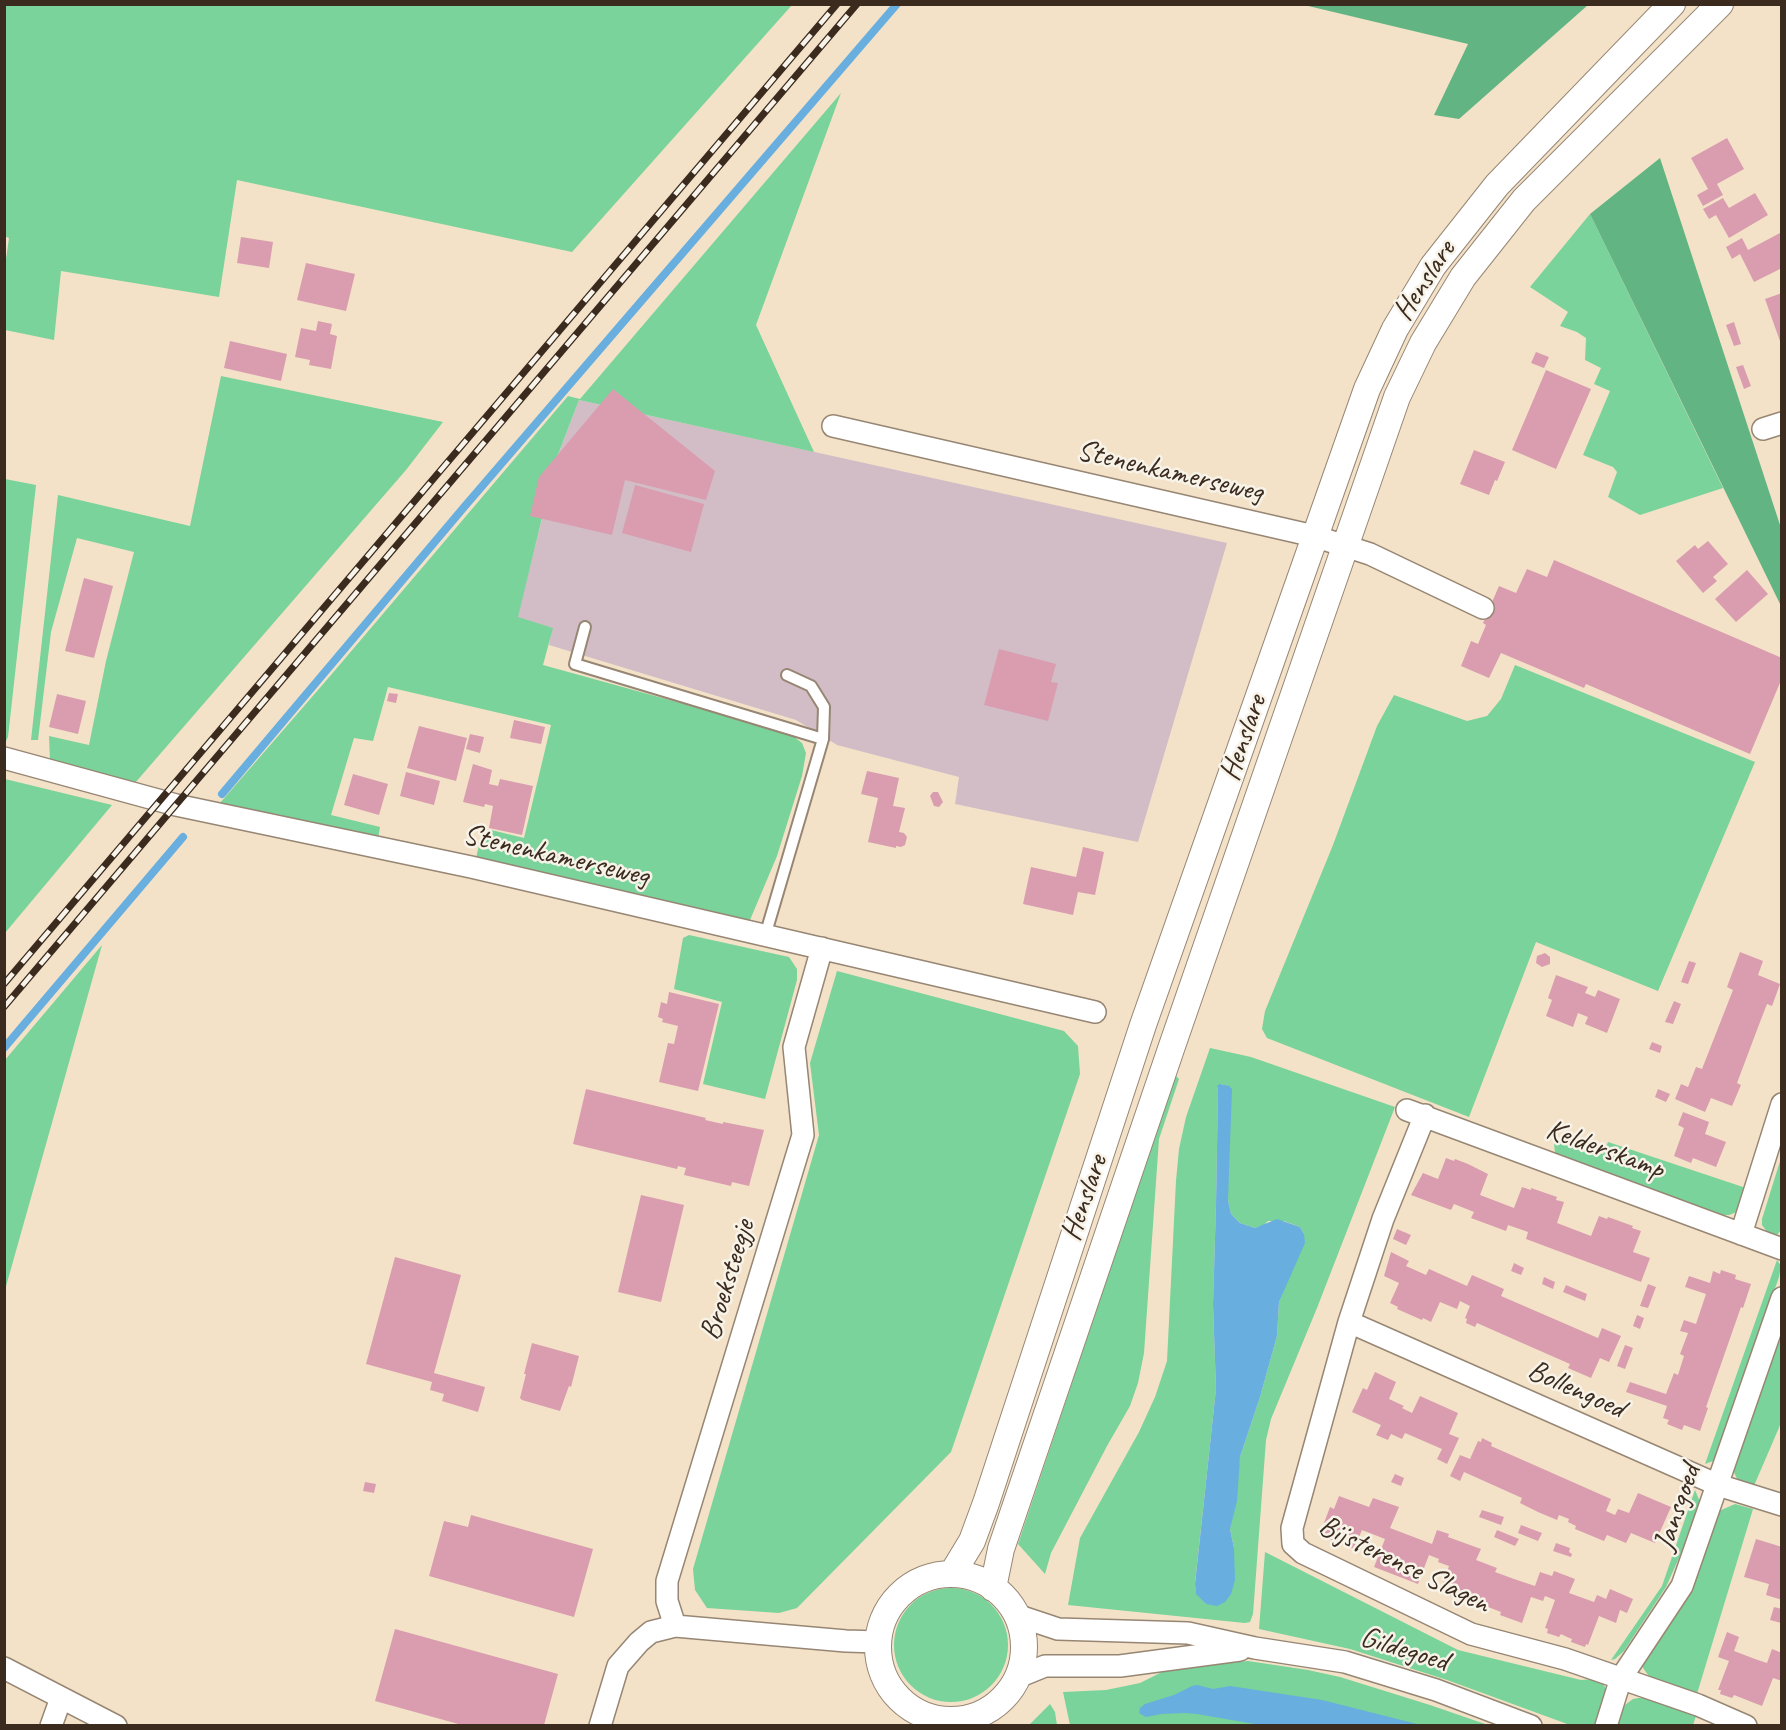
<!DOCTYPE html>
<html>
<head>
<meta charset="utf-8">
<style>
	body { margin:0 }
	#map { position:relative; width:1786px; height:1730px; overflow:hidden; background:#f3e2c8; font-family:Caveat,sans-serif }
	canvas { display:block }
	.frame { position:absolute; inset:0; border:6px solid #3b2a1e; pointer-events:none }
</style>
</head>
<body>
<div id="map">
<canvas width="1786" height="1730"></canvas>
<div class="frame"></div>
</div>
<script>
const g = document.querySelector('canvas').getContext('2d');
g.lineJoin = 'round';
function fill(path, color) {
  g.fillStyle = color;
  g.fill(path, 'evenodd');
}
function poly(rows) {
  const path = new Path2D();
  for (const r of rows) {
    if (r.length === 3) {
      path.moveTo(r[0] + r[2], r[1]);
      path.arc(r[0], r[1], r[2], 0, 2 * Math.PI);
      continue;
    }
    path.moveTo(r[0], r[1]);
    for (let i = 2; i < r.length; i += 2) path.lineTo(r[i], r[i + 1]);
  }
  return path;
}
function strokePath(path, color, width, dash) {
  g.strokeStyle = color;
  g.lineWidth = width;
  g.lineCap = dash ? 'butt' : 'round';
  g.setLineDash(dash || []);
  g.stroke(path);
}
function drawText(font, color, halo, rows, align = 'center') {
  g.font = font + ' Caveat,sans-serif';
  g.lineWidth = 5;
  g.setLineDash([]);
  g.textBaseline = 'middle';
  g.strokeStyle = halo;
  g.fillStyle = color;
  for (const [text, x, y, turn = 0] of rows) {
    g.save();
    g.translate(x, y);
    g.rotate((+turn || 0) * Math.PI / 180);
    g.textAlign = isNaN(turn) ? turn : align;
    if (halo) g.strokeText(text, 0, 0);
    g.fillText(text, 0, 0);
    g.restore();
  }
}
fill(poly([
	[579,400,1227,543,1138,842,955,804,959,777,837,745,796,720,549,645,552,628,517,618,558,455]
]), '#d2bdc6');
fill(poly([
	[5,4,792,4,792,5,572,252,237,180,219,297,61,271,54,340,5,330,4,273,9,238,4,236],
	[841,93,756,325,814,452,579,400,556,460,518,617,553,628,543,665,789,733,802,743,806,753,802,776,777,856,750,920,476,858,483,828,524,838,551,725,388,687,373,741,354,738,331,815,380,827,378,839,220,803,331,675,568,396,580,399],
	[1590,214,1723,488,1640,515,1608,497,1617,472,1613,467,1583,455,1610,391,1594,384,1601,368,1585,360,1586,338,1577,332,1560,326,1568,312,1530,287],
	[221,376,443,422,406,470,135,783,50,761,49,736,89,745,106,661,134,552,77,538,51,632,38,740,31,740,58,495,190,526],
	[5,479,36,485,8,737,5,743],
	[1515,665,1755,762,1658,991,1536,942,1469,1117,1267,1038,1262,1029,1265,1011,1333,845,1377,726,1394,695,1467,721,1487,716,1501,699],
	[5,779,112,805,5,933,4,779],
	[689,935,789,957,797,969,797,980,765,1099,703,1084,722,1002,674,989,683,938],
	[102,945,5,1290,5,1060],
	[837,971,1064,1031,1078,1046,1080,1074,951,1452,797,1608,779,1613,707,1608,695,1590,693,1569,819,1135,810,1063],
	[1210,1048,1251,1057,1395,1107,1317,1308,1271,1419,1266,1440,1253,1614,1250,1622,1245,1623,1068,1605,1080,1538,1139,1432,1155,1397,1167,1361,1176,1181,1179,1149,1186,1117],
	[1223,1084,1228,1200,1231,1214,1240,1223,1255,1228,1264,1225,1268,1221,1284,1221,1300,1227,1304,1234,1279,1302,1277,1336,1260,1397,1240,1457,1230,1529,1234,1548,1206,1604,1196,1593,1195,1583,1216,1389,1213,1304,1216,1205,1218,1091,1217,1087],
	[1175,1075,1179,1079,1159,1139,1144,1353,1138,1383,1130,1406,1107,1446,1051,1553,1045,1574,1018,1544],
	[1559,1139,1603,1154,1608,1142,1752,1190,1742,1210,1729,1215,1721,1215,1555,1153,1554,1143,1557,1144],
	[1781,1158,1781,1230,1777,1235,1768,1233,1762,1225,1762,1219],
	[1777,1260,1781,1266,1779,1277,1718,1453,1713,1461,1705,1464],
	[1781,1323,1781,1423,1753,1488,1739,1483,1732,1468],
	[1695,1490,1700,1502,1696,1520,1666,1587,1624,1651,1615,1659,1611,1660,1662,1586],
	[1735,1504,1753,1509,1696,1697,1651,1679,1643,1668,1643,1661,1719,1511],
	[1265,1552,1458,1650,1581,1680,1594,1679,1601,1680,1606,1689,1606,1701,1602,1713,1593,1726,1570,1725,1447,1680,1350,1649,1259,1629],
	[951,1645,57],
	[1248,1661,1308,1670,1340,1677,1430,1705,1488,1725,1070,1725,1063,1692,1106,1690,1140,1683,1168,1669],
	[1638,1698,1647,1698,1696,1716,1693,1725,1616,1726,1625,1705,1633,1699],
	[1050,1704,1055,1712,1057,1725,1029,1725]
]), '#79d39a');
fill(poly([
	[1304,5,1588,4,1588,5,1459,119,1434,115,1468,44],
	[1660,158,1781,528,1781,606,1590,214]
]), '#62b582');
fill(poly([
	[1220,1084,1229,1086,1232,1089,1228,1200,1231,1214,1240,1223,1255,1228,1277,1219,1300,1227,1304,1234,1305,1243,1279,1302,1277,1336,1260,1397,1240,1457,1237,1501,1230,1529,1234,1548,1235,1580,1231,1594,1225,1602,1217,1606,1206,1604,1196,1594,1195,1584,1216,1389,1213,1304,1216,1205,1218,1091,1217,1086],
	[1197,1685,1213,1689,1230,1686,1322,1700,1421,1725,1266,1726,1197,1714,1184,1713,1161,1714,1146,1717,1139,1713,1140,1708,1145,1704,1174,1695,1192,1686]
]), '#68aede');
strokePath(poly([
	[222,794,465,506,897,4],
	[4,1048,183,837]
]), '#68aede', 8);
fill(poly([
	[1727,138,1744,169,1717,184,1723,195,1703,206,1697,195,1708,189,1691,158],
	[1755,193,1768,215,1729,238,1716,215,1709,219,1703,209,1723,198,1729,208],
	[1780,233,1782,268,1754,282,1740,254,1732,259,1726,247,1742,238,1748,250],
	[241,237,273,242,269,268,237,263],
	[306,263,355,274,346,311,297,300],
	[1782,293,1782,344,1781,344,1765,299],
	[318,321,332,324,330,334,337,336,331,369,309,365,310,360,295,357,301,328,316,331],
	[1734,322,1741,344,1734,346,1726,325],
	[230,341,287,354,281,381,224,368],
	[1536,352,1549,357,1544,368,1531,363],
	[1743,365,1751,386,1744,389,1736,367],
	[1546,370,1591,389,1556,469,1512,450],
	[613,389,715,471,706,500,625,480,612,535,530,516,539,477],
	[1474,450,1505,462,1497,481,1495,480,1489,495,1460,484],
	[635,485,704,504,691,552,622,533],
	[1708,541,1728,564,1713,577,1717,581,1703,593,1676,561,1695,545,1698,549],
	[1554,560,1782,658,1782,678,1750,754,1586,684,1584,688,1501,653,1489,678,1461,666,1471,641,1478,644,1486,625,1483,623,1499,586,1516,593,1527,569,1547,577],
	[1747,570,1768,594,1736,622,1715,599],
	[84,578,113,586,94,658,65,651],
	[999,649,1056,664,1051,682,1058,683,1048,721,984,705],
	[389,693,398,694,396,703,387,701],
	[57,694,86,701,78,734,49,727],
	[514,720,545,727,541,744,510,738],
	[419,726,467,738,456,781,407,768],
	[470,734,484,737,480,753,466,749],
	[473,764,492,770,489,784,498,786,500,779,533,786,522,835,489,828,493,806,485,804,484,807,463,802],
	[867,771,899,778,893,806,905,808,899,832,904,833,907,837,905,845,901,847,896,846,896,848,868,842,878,798,861,794],
	[406,772,440,781,434,805,400,796],
	[353,774,388,784,379,815,344,805],
	[933,792,938,792,943,802,939,807,934,806,930,796],
	[1083,847,1104,852,1095,895,1078,892,1073,915,1023,904,1031,867,1076,877],
	[1740,952,1763,961,1758,975,1780,984,1772,1006,1767,1004,1760,1022,1737,1083,1741,1085,1732,1106,1711,1098,1705,1112,1675,1099,1681,1084,1688,1087,1696,1067,1702,1069,1733,990,1727,987],
	[1545,953,1550,957,1550,964,1542,967,1536,963,1537,956],
	[1689,961,1696,963,1688,984,1681,982],
	[1556,975,1588,987,1585,993,1595,997,1598,990,1620,999,1607,1033,1585,1024,1588,1017,1578,1013,1573,1027,1546,1016,1552,1000,1548,998],
	[669,992,719,1004,698,1091,659,1082,668,1043,674,1044,678,1026,662,1022,663,1019,658,1017,661,1002,667,1004],
	[1674,1001,1681,1004,1673,1024,1665,1022],
	[1652,1042,1662,1046,1660,1053,1649,1049],
	[586,1089,706,1118,705,1120,723,1124,723,1122,764,1130,749,1186,732,1182,731,1186,684,1175,686,1168,678,1166,677,1169,573,1144],
	[1658,1089,1670,1094,1666,1102,1655,1097],
	[1683,1112,1709,1122,1705,1134,1726,1142,1716,1167,1693,1158,1691,1163,1674,1156,1684,1128,1678,1125],
	[1446,1158,1454,1161,1455,1159,1468,1164,1488,1174,1480,1195,1514,1208,1522,1187,1531,1190,1531,1188,1557,1197,1556,1200,1564,1202,1557,1223,1591,1236,1599,1216,1607,1219,1608,1217,1633,1226,1632,1228,1641,1231,1633,1252,1650,1258,1641,1282,1526,1239,1528,1232,1508,1225,1506,1231,1471,1218,1474,1212,1454,1204,1451,1210,1411,1195,1423,1173,1438,1179],
	[641,1195,684,1205,661,1302,618,1292],
	[1397,1229,1411,1235,1406,1245,1393,1239],
	[1391,1252,1409,1261,1406,1266,1426,1275,1429,1269,1467,1286,1472,1275,1504,1289,1501,1296,1598,1338,1602,1328,1621,1336,1609,1362,1600,1358,1591,1378,1568,1368,1570,1364,1529,1346,1477,1323,1475,1327,1466,1323,1467,1319,1465,1318,1470,1306,1460,1301,1457,1309,1440,1302,1431,1322,1423,1318,1422,1320,1397,1309,1398,1307,1390,1303,1399,1283,1384,1276],
	[395,1257,461,1275,434,1373,485,1387,478,1412,442,1401,444,1394,430,1390,432,1382,366,1364],
	[1514,1263,1524,1268,1521,1275,1511,1271],
	[1721,1270,1736,1275,1735,1279,1751,1284,1743,1308,1741,1307,1706,1407,1708,1408,1700,1431,1684,1425,1682,1430,1667,1424,1669,1420,1663,1418,1667,1406,1626,1392,1630,1382,1666,1394,1674,1373,1678,1375,1684,1356,1680,1354,1688,1333,1680,1331,1684,1320,1696,1324,1706,1294,1685,1287,1689,1276,1710,1283,1713,1271,1720,1274],
	[1544,1277,1555,1282,1553,1289,1542,1284],
	[1648,1284,1656,1287,1648,1308,1640,1306],
	[1566,1285,1587,1294,1585,1301,1563,1292],
	[1637,1315,1644,1318,1640,1329,1633,1326],
	[532,1343,579,1356,571,1387,569,1386,560,1411,522,1400,520,1398,526,1374,524,1374],
	[1625,1345,1633,1348,1625,1369,1617,1366],
	[1375,1372,1396,1382,1389,1399,1404,1406,1402,1408,1412,1413,1420,1396,1458,1413,1449,1434,1459,1438,1447,1464,1437,1459,1442,1449,1405,1433,1402,1439,1391,1434,1388,1440,1376,1435,1381,1425,1352,1412,1363,1388,1367,1390],
	[1482,1438,1492,1443,1491,1446,1611,1499,1606,1511,1615,1515,1618,1509,1629,1513,1638,1493,1671,1507,1655,1543,1631,1533,1626,1543,1607,1535,1604,1541,1575,1529,1576,1526,1568,1522,1569,1519,1559,1515,1557,1520,1538,1512,1520,1503,1522,1498,1464,1472,1460,1481,1450,1476,1460,1455,1470,1459,1478,1441,1481,1442],
	[1395,1474,1404,1478,1401,1486,1391,1482],
	[365,1482,376,1484,374,1493,363,1491],
	[1339,1496,1369,1507,1373,1498,1399,1507,1390,1528,1432,1544,1437,1530,1449,1534,1448,1537,1481,1549,1476,1560,1497,1568,1495,1572,1514,1579,1535,1586,1540,1572,1552,1576,1554,1571,1575,1579,1569,1593,1594,1602,1597,1595,1606,1599,1610,1589,1633,1599,1627,1613,1620,1610,1616,1623,1599,1616,1588,1645,1586,1644,1585,1647,1571,1642,1572,1639,1567,1637,1561,1634,1559,1637,1547,1633,1548,1629,1545,1628,1555,1600,1545,1596,1543,1601,1531,1597,1522,1623,1500,1615,1501,1612,1483,1605,1463,1597,1461,1600,1440,1592,1449,1566,1438,1562,1439,1559,1429,1555,1418,1584,1374,1567,1385,1539,1362,1530,1354,1549,1323,1537,1328,1524,1324,1523,1330,1507,1334,1509],
	[1482,1510,1504,1517,1501,1525,1479,1517],
	[471,1515,593,1549,574,1617,429,1576,444,1521,468,1527],
	[1521,1525,1542,1533,1538,1541,1518,1533],
	[1497,1530,1519,1539,1515,1546,1494,1537],
	[1756,1539,1782,1547,1782,1600,1766,1595,1769,1584,1744,1577],
	[1556,1543,1570,1548,1569,1552,1572,1554,1571,1557,1553,1551],
	[1774,1607,1782,1609,1781,1623,1770,1620],
	[395,1629,558,1674,544,1725,462,1725,375,1701],
	[1727,1632,1739,1637,1734,1651,1755,1659,1767,1663,1772,1649,1782,1653,1782,1681,1773,1678,1762,1706,1734,1695,1732,1698,1720,1694,1721,1690,1718,1690,1729,1661,1718,1657]
]), '#d99daf');
const service = poly([
	[585,627,575,664,823,739],
	[765,936,823,739,824,707,811,686,787,675]
]);
const minor = poly([
	[833,426,1314,536,1370,554,1483,608],
	[1763,429,1782,423],
	[4,758,176,805,471,867,1095,1012],
	[822,948,794,1047,803,1135,667,1581,667,1601,675,1626,846,1641,878,1642],
	[1407,1110,1782,1249],
	[1425,1115,1383,1219,1349,1322,1292,1528,1293,1544,1303,1553,1471,1634,1565,1659,1698,1705,1746,1726],
	[1741,1234,1782,1104],
	[1349,1322,1718,1485,1782,1505],
	[1016,1615,1058,1629,1188,1633,1255,1648,1345,1662,1436,1690,1531,1726],
	[4,1668,116,1726],
	[1018,1677,1045,1666,1120,1666,1240,1650],
	[51,1726,61,1698],
	[600,1726,618,1666,639,1642,651,1632,675,1626],
	[1606,1726,1621,1678,1682,1586,1782,1298]
]);
const tertiary = poly([
	[952,1574,972,1541,986,1503,1143,1025,1367,389,1395,329,1433,266,1497,185,1672,4],
	[951,1647,73],
	[993,1588,1001,1549,1016,1505,1172,1046,1397,397,1423,343,1463,277,1524,200,1720,4]
]);
strokePath(service, '#978673', 14);
strokePath(minor, '#978673', 24);
strokePath(tertiary, '#978673', 28);
strokePath(service, '#fff', 10);
strokePath(minor, '#fff', 21);
strokePath(tertiary, '#fff', 26);
const rail = poly([
	[4,984,837,4],
	[4,1007,857,4]
]);
strokePath(rail, '#3b2a1e', 7);
strokePath(rail, '#f7f3e8', 4.5, [14]);
drawText('30px', '#3b2a1e', '#f7f3e8', [
	["Henslare",1425,281,-57],
	["Stenenkamerseweg",1170,472,13],
	["Henslare",1244,738,-71],
	["Stenenkamerseweg",556,856,13],
	["Kelderskamp",1605,1150,20],
	["Henslare",1085,1198,-71],
	["Broeksteegje",728,1280,-73],
	["Bollengoed",1576,1390,24],
	["Jansgoed",1678,1508,-71],
	["Bijsterense Slagen",1404,1565,26],
	["Gildegoed",1404,1650,17]
]);
</script>
</body>
</html>
